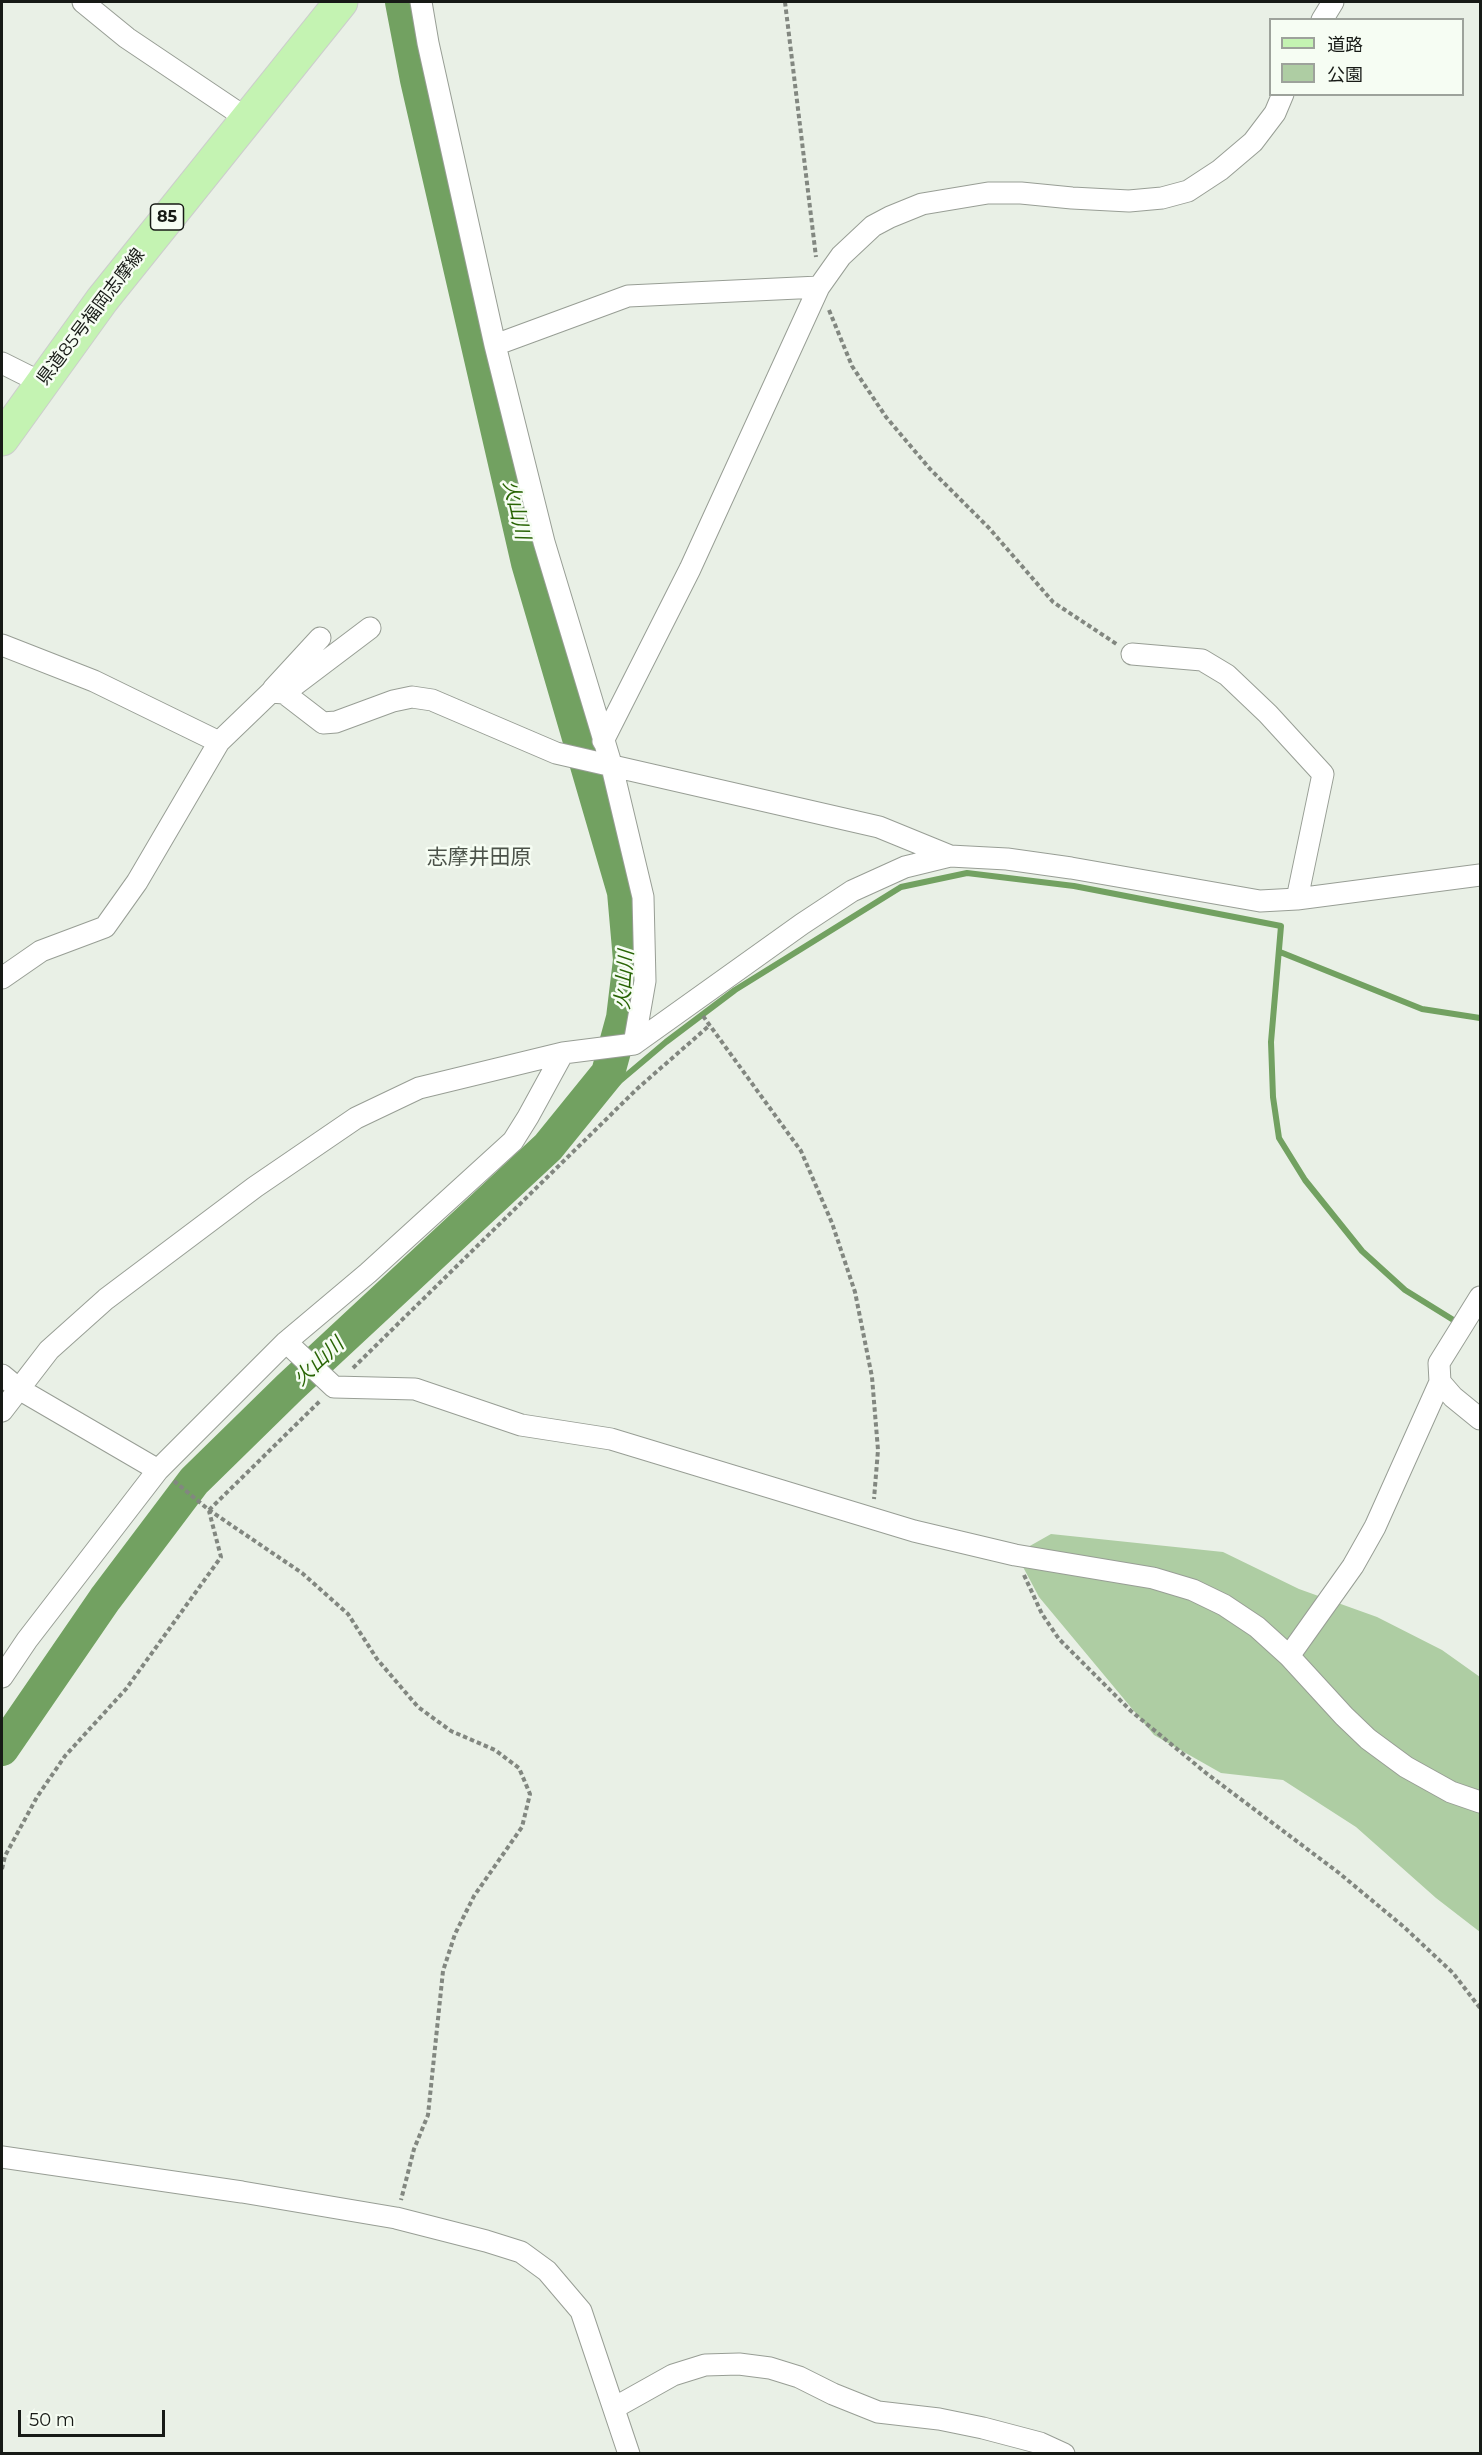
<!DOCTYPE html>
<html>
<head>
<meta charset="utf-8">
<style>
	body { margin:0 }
	#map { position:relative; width:1482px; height:2455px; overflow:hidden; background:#e9f0e6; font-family:Montserrat,"Noto Sans JP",sans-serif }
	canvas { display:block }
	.frame { position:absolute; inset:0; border:3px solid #171a16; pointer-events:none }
	.legend { position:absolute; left:1269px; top:18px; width:195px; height:78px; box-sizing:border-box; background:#f6fdf3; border:2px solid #9da29b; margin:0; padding:8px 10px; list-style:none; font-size:18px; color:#171a16 }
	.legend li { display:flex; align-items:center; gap:12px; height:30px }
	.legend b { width:30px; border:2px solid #9da29b }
	.scale { position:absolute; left:18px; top:2410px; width:147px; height:27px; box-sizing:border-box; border:3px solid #171a16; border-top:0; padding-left:8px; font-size:18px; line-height:21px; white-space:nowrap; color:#171a16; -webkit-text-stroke:4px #f6fdf3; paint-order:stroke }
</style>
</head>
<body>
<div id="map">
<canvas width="1482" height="2455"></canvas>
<div class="frame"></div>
<ul class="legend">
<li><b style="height:8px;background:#c4f3b2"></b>道路</li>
<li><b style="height:16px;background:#aecda3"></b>公園</li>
</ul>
<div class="scale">50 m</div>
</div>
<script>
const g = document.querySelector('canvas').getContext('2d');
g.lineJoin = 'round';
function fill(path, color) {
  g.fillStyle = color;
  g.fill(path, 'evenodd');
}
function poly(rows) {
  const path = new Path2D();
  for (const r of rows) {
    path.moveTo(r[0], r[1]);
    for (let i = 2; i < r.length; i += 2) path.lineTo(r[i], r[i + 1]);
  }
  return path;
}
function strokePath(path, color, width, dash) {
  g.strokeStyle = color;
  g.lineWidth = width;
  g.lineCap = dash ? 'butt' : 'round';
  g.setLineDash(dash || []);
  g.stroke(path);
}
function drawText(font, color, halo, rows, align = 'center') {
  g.font = font + ' Montserrat,"Noto Sans JP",sans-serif';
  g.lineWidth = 5;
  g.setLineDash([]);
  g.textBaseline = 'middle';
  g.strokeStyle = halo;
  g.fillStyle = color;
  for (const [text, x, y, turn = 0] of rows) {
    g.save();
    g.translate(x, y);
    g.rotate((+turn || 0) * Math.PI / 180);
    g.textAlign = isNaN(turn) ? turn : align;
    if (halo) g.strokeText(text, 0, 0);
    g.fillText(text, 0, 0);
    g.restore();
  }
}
fill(poly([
	[1051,1534,1223,1552,1299,1589,1377,1617,1442,1650,1480,1677,1480,1932,1436,1898,1356,1827,1283,1780,1221,1773,1154,1735,1039,1597,1022,1565,1028,1547]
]), '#aecda3');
strokePath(poly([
	[1280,952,1422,1009,1480,1018],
	[584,1104,615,1085,666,1042,735,990,901,887,967,873,1074,886,1281,926,1271,1042,1273,1097,1279,1138,1305,1180,1362,1251,1405,1290,1455,1321]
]), '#72a161', 6);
strokePath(poly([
	[2,1749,105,1599,194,1481,290,1387,548,1147,608,1073,623,1018,630,960,624,892,528,563,417,80,402,2]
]), '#72a161', 34);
const street = poly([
	[83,2,127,38,246,118],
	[421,2,428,43,495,345,544,542,612,767,643,897,645,981,634,1044],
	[1322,20,1333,2],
	[495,345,628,296,819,287],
	[2,363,42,383],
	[2,645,94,681,219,742],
	[1132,654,1202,660,1227,675,1268,714,1323,774,1297,899],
	[273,689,320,638],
	[284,693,370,628],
	[603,741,690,569,819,287,841,256,873,226,890,217,922,204,988,193,1021,193,1072,198,1129,201,1162,198,1188,191,1220,170,1253,142,1275,113,1283,94],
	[2,978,41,951,105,927,137,882,219,742,271,692,284,693,323,723,336,722,393,701,412,697,432,700,556,753,879,827,950,856,1007,859,1071,868,1260,901,1297,899,1480,875],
	[286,1342,334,1387,415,1389,521,1425,611,1439,914,1531,1015,1555,1153,1578,1193,1590,1224,1605,1257,1627,1289,1656,1344,1716,1368,1739,1406,1767,1451,1792,1480,1802],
	[2,1375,19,1389,158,1470],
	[1440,1382,1453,1397,1480,1419],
	[2,1411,49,1350,106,1299,255,1187,356,1118,419,1088,563,1053,634,1044,802,924,852,891,905,867,950,856],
	[1289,1656,1353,1566,1375,1527,1440,1382,1439,1363,1480,1297],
	[2,1677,27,1640,158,1470,286,1342,368,1273,513,1141,528,1117,563,1053],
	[2,2157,242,2192,396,2218,486,2241,521,2252,547,2271,581,2311,629,2454],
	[614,2408,673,2375,705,2365,739,2364,770,2368,799,2377,833,2394,878,2412,939,2419,983,2428,1040,2443,1064,2454]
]);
const primary = poly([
	[2,439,102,300,341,2]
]);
strokePath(street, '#989e95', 23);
strokePath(primary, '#cccdcc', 35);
strokePath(poly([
	[785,2,816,257],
	[829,310,852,366,886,417,930,469,989,528,1053,602,1118,645],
	[703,1016,801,1151,832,1223,855,1292,872,1377,878,1450,874,1499],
	[353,1368,638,1088,710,1025],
	[174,1481,209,1510,302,1573,348,1614,377,1659,418,1707,451,1731,495,1750,519,1768,530,1794,522,1827,474,1896,455,1934,443,1971,428,2115,414,2149,401,2200],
	[209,1510,320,1401],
	[1024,1575,1042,1614,1059,1639,1131,1711,1206,1773,1339,1873,1404,1927,1453,1973,1480,2008],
	[2,1869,5,1856,37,1797,65,1756,126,1689,221,1557,209,1511]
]), '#828780', 4, [4.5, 3]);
strokePath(street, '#fff', 21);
strokePath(primary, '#c4f3b2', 33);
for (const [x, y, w] of [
	[167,217,33]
]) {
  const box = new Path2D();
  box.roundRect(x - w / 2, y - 13, w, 26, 4.5);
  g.fillStyle = '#f6fdf3';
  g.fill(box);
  strokePath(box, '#171a16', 1.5);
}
drawText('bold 16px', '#171a16', null, [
	["85",167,217]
]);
drawText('18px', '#171a16', '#f6fdf3', [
	["県道85号福岡志摩線",91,317,-53]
]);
drawText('italic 20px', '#286404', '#f6fdf3', [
	["火山川",516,510,77],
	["火山川",625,980,-86],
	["火山川",319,1362,-43]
]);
drawText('21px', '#4b5249', '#f6fdf3', [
	["志摩井田原",479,858]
]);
</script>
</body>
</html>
